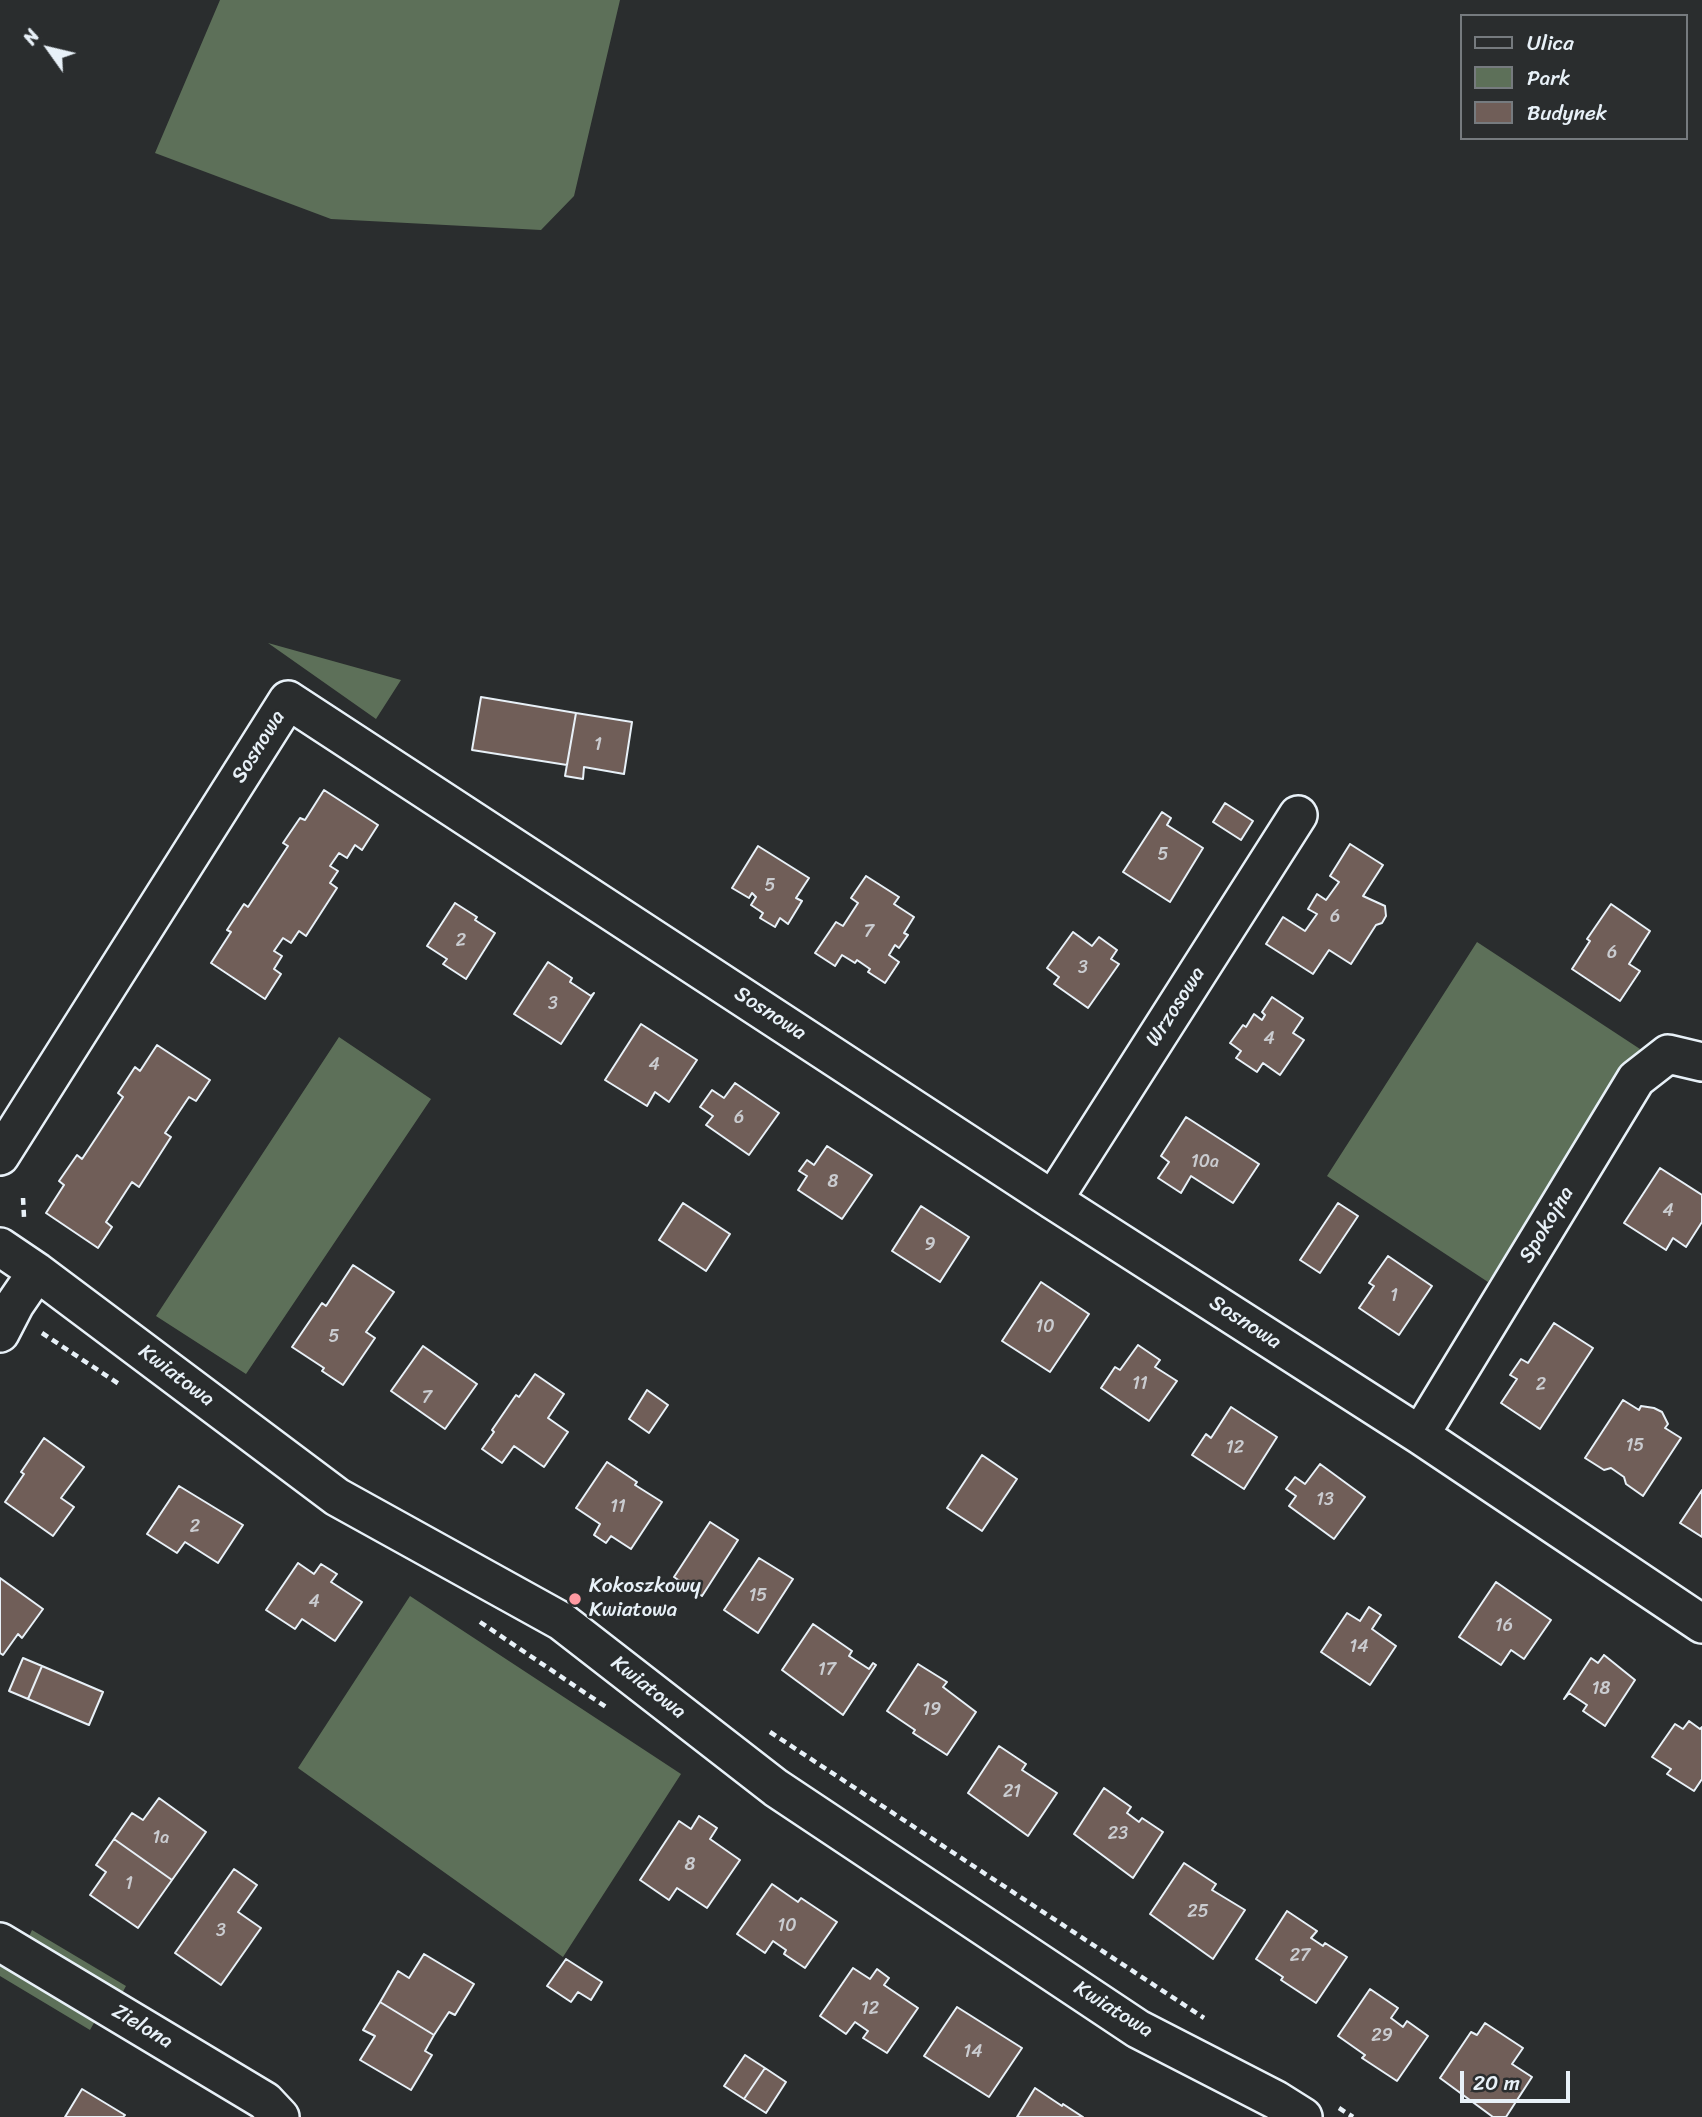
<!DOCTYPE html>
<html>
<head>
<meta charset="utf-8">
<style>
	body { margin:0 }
	#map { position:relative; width:1702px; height:2117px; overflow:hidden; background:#2a2d2e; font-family:Sriracha,sans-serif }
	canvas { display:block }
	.legend { position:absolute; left:1460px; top:14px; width:228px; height:126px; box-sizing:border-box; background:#2a2d2e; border:2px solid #767b7f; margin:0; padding:9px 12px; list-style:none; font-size:21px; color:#e8f1f8 }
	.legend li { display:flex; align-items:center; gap:14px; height:35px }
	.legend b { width:35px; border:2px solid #767b7f }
	.north { position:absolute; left:14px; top:14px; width:70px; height:70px; -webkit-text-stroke:5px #2a2d2e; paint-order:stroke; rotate:304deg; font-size:19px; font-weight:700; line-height:28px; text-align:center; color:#e8f1f8 }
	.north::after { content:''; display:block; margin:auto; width:24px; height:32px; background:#e8f1f8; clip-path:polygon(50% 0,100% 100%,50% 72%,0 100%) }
	.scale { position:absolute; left:1460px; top:2071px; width:110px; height:32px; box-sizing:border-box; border:4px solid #e8f1f8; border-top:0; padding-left:9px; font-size:21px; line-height:24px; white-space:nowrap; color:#e8f1f8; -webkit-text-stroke:5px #2a2d2e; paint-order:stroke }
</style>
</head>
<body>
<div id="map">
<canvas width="1702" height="2117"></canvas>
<ul class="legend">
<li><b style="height:9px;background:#2a2d2e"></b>Ulica</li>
<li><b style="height:19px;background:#5d7059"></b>Park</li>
<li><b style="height:19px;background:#705e58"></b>Budynek</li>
</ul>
<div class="north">N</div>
<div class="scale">20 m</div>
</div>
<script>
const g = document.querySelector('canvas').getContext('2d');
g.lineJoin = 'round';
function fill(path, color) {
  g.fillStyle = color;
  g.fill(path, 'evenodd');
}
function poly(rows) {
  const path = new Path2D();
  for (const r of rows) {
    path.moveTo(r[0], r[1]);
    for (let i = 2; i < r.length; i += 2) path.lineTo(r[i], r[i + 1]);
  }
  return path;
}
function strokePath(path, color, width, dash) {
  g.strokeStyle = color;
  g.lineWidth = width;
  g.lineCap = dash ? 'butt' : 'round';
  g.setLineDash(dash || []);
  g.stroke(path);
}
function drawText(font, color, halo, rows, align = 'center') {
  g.font = font + ' Sriracha,sans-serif';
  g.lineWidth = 5;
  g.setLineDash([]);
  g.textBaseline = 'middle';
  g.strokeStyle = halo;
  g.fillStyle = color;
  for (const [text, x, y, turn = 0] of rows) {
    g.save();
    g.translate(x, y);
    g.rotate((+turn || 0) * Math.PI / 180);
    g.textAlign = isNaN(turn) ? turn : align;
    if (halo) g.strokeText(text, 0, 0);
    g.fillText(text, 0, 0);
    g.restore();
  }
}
fill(poly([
	[220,0,620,0,574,196,541,230,331,219,155,153],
	[268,643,401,680,376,719],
	[1477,942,1640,1049,1488,1282,1327,1176],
	[339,1037,431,1099,246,1374,156,1316],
	[410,1596,681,1774,563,1957,298,1768],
	[32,1930,126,1986,120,1997,27,1941],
	[0,1957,99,2014,90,2030,0,1976]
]), '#5d7059');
const building = poly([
	[481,697,576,713,567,765,472,750,481,697],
	[576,713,632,722,624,774,584,767,583,779,565,776,576,713],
	[324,790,378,825,362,850,355,845,347,858,339,853,330,866,338,871,330,883,337,888,306,936,299,931,291,943,283,938,274,951,282,956,274,969,281,974,265,999,211,963,231,932,227,930,244,904,248,907,288,846,283,843,300,818,305,820,324,790],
	[1225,803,1253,821,1241,840,1213,822,1225,803],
	[1162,812,1171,818,1167,825,1203,848,1170,902,1123,872,1162,812],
	[1350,844,1383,865,1363,896,1385,906,1386,916,1382,923,1376,925,1351,964,1329,950,1313,974,1266,944,1283,917,1305,931,1317,914,1308,909,1317,894,1326,900,1339,882,1330,876,1350,844],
	[758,846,809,878,796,898,802,901,788,924,780,918,775,927,760,918,763,913,751,905,756,897,752,893,749,898,732,888,758,846],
	[866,876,899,897,894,904,914,917,904,933,908,935,899,948,895,945,889,955,899,962,885,983,868,972,870,969,857,960,855,963,842,955,835,966,815,953,836,922,843,926,858,903,851,898,866,876],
	[455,903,477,917,475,920,495,933,466,979,443,964,447,959,427,946,455,903],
	[1611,904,1650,931,1629,964,1640,971,1620,1001,1572,969,1590,941,1587,939,1611,904],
	[1073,932,1092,946,1099,937,1117,950,1111,959,1119,964,1088,1008,1054,984,1059,977,1047,968,1073,932],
	[548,962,572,978,570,982,591,996,594,993,561,1044,514,1014,548,962],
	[1272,997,1303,1018,1293,1033,1304,1040,1280,1075,1263,1063,1257,1072,1236,1058,1241,1051,1230,1043,1243,1025,1246,1027,1254,1014,1262,1020,1265,1015,1262,1012,1272,997],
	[641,1024,697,1060,669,1102,655,1092,647,1106,605,1080,641,1024],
	[157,1045,210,1080,196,1101,189,1097,165,1133,171,1137,139,1187,132,1182,106,1222,112,1227,98,1248,46,1213,64,1185,59,1181,77,1155,82,1159,123,1097,118,1093,135,1067,140,1071,157,1045],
	[735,1083,779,1113,749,1155,706,1125,713,1116,700,1107,712,1090,724,1098,735,1083],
	[1186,1117,1259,1164,1233,1203,1191,1176,1181,1193,1158,1178,1169,1162,1161,1156,1186,1117],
	[827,1146,872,1175,842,1219,798,1190,807,1176,799,1171,807,1160,814,1165,827,1146],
	[1660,1168,1702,1195,1702,1222,1686,1247,1673,1238,1666,1250,1624,1223,1660,1168],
	[683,1203,730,1234,706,1271,659,1240,683,1203],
	[1338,1203,1358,1216,1320,1273,1300,1260,1338,1203],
	[921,1206,969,1237,940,1282,892,1251,921,1206],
	[1388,1256,1432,1286,1399,1335,1359,1308,1374,1286,1369,1283,1388,1256],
	[353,1265,394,1292,366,1332,375,1338,343,1385,322,1371,324,1368,292,1347,322,1303,326,1306,353,1265],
	[1041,1282,1089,1314,1050,1372,1002,1341,1041,1282],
	[1554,1323,1593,1348,1540,1429,1501,1403,1517,1379,1510,1375,1521,1359,1528,1363,1554,1323],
	[1138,1345,1160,1360,1155,1367,1177,1381,1149,1421,1101,1388,1115,1367,1120,1370,1138,1345],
	[423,1346,477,1384,445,1429,391,1391,423,1346],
	[535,1374,564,1394,548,1418,568,1432,544,1467,514,1446,502,1463,482,1449,494,1432,492,1430,516,1395,519,1397,535,1374],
	[647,1390,668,1405,649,1433,629,1419,647,1390],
	[1623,1400,1639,1410,1641,1406,1654,1408,1662,1412,1668,1424,1665,1428,1681,1438,1643,1496,1626,1484,1624,1477,1611,1468,1604,1470,1585,1458,1623,1400],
	[1231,1407,1277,1437,1244,1489,1192,1455,1206,1434,1211,1438,1231,1407],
	[44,1438,84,1467,61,1498,74,1507,53,1536,5,1502,24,1474,21,1472,44,1438],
	[982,1455,1017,1479,982,1531,947,1508,982,1455],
	[607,1462,637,1482,635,1485,662,1502,631,1549,611,1536,606,1543,594,1535,600,1524,576,1508,607,1462],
	[1320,1464,1365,1497,1334,1539,1289,1506,1296,1496,1286,1489,1295,1477,1305,1484,1320,1464],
	[179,1486,243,1525,218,1563,185,1542,177,1553,147,1534,179,1486],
	[1702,1490,1702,1537,1680,1523,1702,1490],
	[710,1522,738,1540,702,1596,674,1577,710,1522],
	[759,1558,793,1579,758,1633,724,1610,759,1558],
	[298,1563,314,1574,321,1564,337,1574,331,1582,362,1602,335,1641,302,1619,295,1629,266,1610,298,1563],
	[0,1578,43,1609,22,1638,18,1634,3,1655,0,1653,0,1578],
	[1496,1582,1551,1620,1524,1659,1511,1650,1501,1665,1459,1637,1496,1582],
	[1369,1607,1381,1615,1372,1629,1396,1646,1370,1685,1321,1652,1347,1613,1360,1621,1369,1607],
	[813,1624,852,1651,849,1656,869,1669,873,1663,876,1665,843,1715,782,1670,813,1624],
	[1604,1655,1635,1680,1605,1726,1583,1711,1587,1705,1569,1693,1564,1699,1591,1658,1598,1663,1604,1655],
	[23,1658,42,1666,28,1699,9,1691,23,1658],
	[918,1664,947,1682,943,1687,976,1712,947,1755,913,1733,915,1730,887,1711,918,1664],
	[42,1666,103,1692,89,1725,28,1699,42,1666],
	[1689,1721,1700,1729,1702,1727,1702,1779,1694,1791,1667,1774,1671,1769,1652,1757,1675,1724,1683,1729,1689,1721],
	[999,1746,1026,1764,1022,1770,1057,1793,1028,1836,968,1793,999,1746],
	[1104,1788,1131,1807,1127,1813,1139,1822,1142,1818,1163,1832,1133,1878,1074,1834,1104,1788],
	[159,1798,206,1832,172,1880,114,1839,132,1813,143,1820,159,1798],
	[699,1816,717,1828,710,1839,740,1860,707,1908,677,1888,669,1900,640,1880,679,1821,691,1829,699,1816],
	[114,1839,172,1880,138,1928,90,1895,106,1872,96,1865,114,1839],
	[1184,1863,1216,1884,1212,1890,1245,1910,1213,1959,1150,1914,1184,1863],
	[234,1869,257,1885,238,1912,261,1928,221,1985,175,1953,234,1869],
	[772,1884,798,1902,801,1898,837,1922,805,1968,784,1954,786,1950,773,1941,765,1953,737,1934,772,1884],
	[1287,1911,1317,1931,1311,1938,1323,1946,1325,1943,1347,1957,1316,2003,1281,1980,1283,1977,1256,1959,1287,1911],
	[424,1954,474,1984,455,2015,449,2012,434,2035,380,2002,398,1971,409,1978,424,1954],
	[566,1959,602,1982,591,2000,578,1992,571,2002,547,1986,566,1959],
	[853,1968,870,1979,877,1969,889,1978,884,1985,918,2008,887,2053,863,2038,868,2031,855,2022,846,2034,820,2016,853,1968],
	[1370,1989,1398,2008,1391,2018,1403,2027,1407,2021,1428,2036,1397,2081,1362,2058,1365,2055,1338,2036,1370,1989],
	[380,2002,434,2035,425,2051,432,2055,411,2090,360,2060,375,2036,363,2030,380,2002],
	[957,2007,1022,2048,989,2097,924,2056,957,2007],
	[1485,2023,1523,2048,1512,2064,1532,2077,1506,2117,1493,2117,1440,2078,1471,2032,1477,2035,1485,2023],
	[745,2055,765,2068,744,2099,724,2086,745,2055],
	[765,2068,786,2082,766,2113,744,2099,765,2068],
	[1035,2088,1062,2106,1063,2104,1083,2117,1017,2117,1035,2088],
	[82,2089,125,2115,123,2117,65,2117,82,2089]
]);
fill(building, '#705e58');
strokePath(building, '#e8f1f8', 2);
const minor = poly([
	[0,1156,288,700,1053,1200,1420,1435,1702,1624],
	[1053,1200,1298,815],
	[0,1247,37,1272,337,1497,561,1621,776,1788,1138,2029,1276,2100,1303,2117],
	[0,1333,15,1304,37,1272],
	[1420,1435,1636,1079,1668,1054,1702,1062],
	[0,1942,265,2101,280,2117]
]);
strokePath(minor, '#e8f1f8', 42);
strokePath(poly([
	[23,1198,24,1217],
	[42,1333,119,1384],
	[480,1622,606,1707],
	[770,1732,1204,2018],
	[1339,2108,1353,2117]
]), '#e8f1f8', 4.5, [7, 5]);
strokePath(minor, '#2a2d2e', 37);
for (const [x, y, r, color] of [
	[575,1599,7,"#ff9aa2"]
]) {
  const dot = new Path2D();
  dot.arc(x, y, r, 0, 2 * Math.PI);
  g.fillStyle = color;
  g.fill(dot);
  strokePath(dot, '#2a2d2e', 2.5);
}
drawText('18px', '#caccd0', null, [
	["1",598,745],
	["5",1163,855],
	["5",770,886],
	["6",1335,917],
	["7",869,932],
	["2",461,941],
	["6",1612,953],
	["3",1083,968],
	["3",553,1004],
	["4",1269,1039],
	["4",654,1065],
	["6",739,1118],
	["10a",1205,1162],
	["8",833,1182],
	["4",1668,1211],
	["9",930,1245],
	["1",1394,1296],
	["10",1045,1327],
	["5",334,1337],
	["11",1140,1384],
	["2",1541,1385],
	["7",427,1398],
	["15",1635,1446],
	["12",1235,1448],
	["13",1325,1500],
	["11",618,1507],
	["2",195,1527],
	["15",758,1596],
	["4",314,1602],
	["16",1504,1626],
	["14",1359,1647],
	["17",827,1670],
	["18",1601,1689],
	["19",932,1710],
	["21",1012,1792],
	["23",1118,1834],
	["1a",161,1838],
	["8",690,1865],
	["1",129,1884],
	["25",1198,1912],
	["10",787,1926],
	["3",221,1931],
	["27",1300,1956],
	["12",870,2009],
	["29",1382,2036],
	["14",973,2052]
]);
drawText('21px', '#e8f1f8', '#2a2d2e', [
	["Sosnowa",259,747,-58],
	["Wrzosowa",1176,1007,-57],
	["Sosnowa",770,1014,33],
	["Spokojna",1547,1225,-59],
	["Sosnowa",1245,1323,33],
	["Kwiatowa",176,1376,37],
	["Kwiatowa",648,1688,38],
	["Kwiatowa",1113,2010,32],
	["Zielona",142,2027,31]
]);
drawText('21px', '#e8f1f8', '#2a2d2e', [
	["Kokoszkowy",589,1587],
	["Kwiatowa",589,1611]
], 'left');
</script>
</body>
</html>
